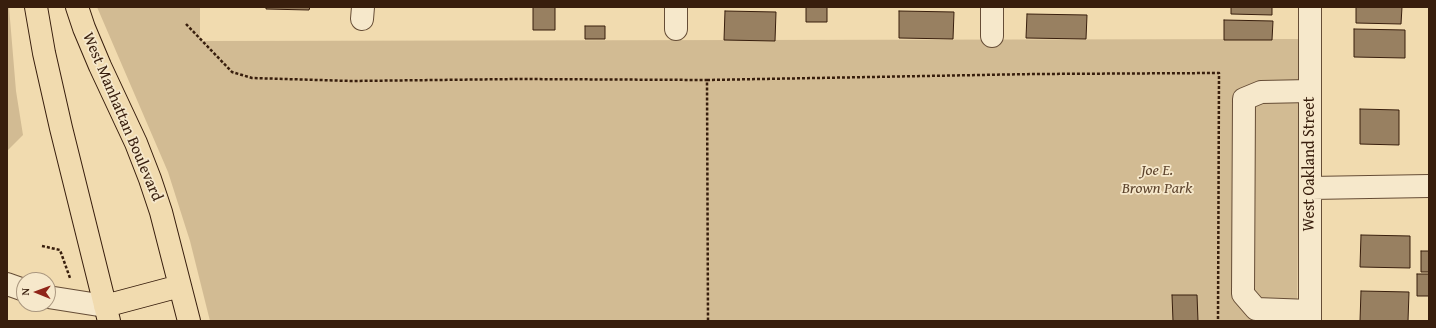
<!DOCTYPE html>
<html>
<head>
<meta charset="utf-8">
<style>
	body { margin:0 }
	#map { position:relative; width:1436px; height:328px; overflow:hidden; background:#f1dbaf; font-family:"Gentium Book Plus",serif }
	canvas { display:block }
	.frame { position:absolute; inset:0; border:8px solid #381e0d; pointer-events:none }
	.north { position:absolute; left:16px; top:272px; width:40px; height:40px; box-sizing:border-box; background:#f6e8cb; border:1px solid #aa977f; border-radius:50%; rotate:271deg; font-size:11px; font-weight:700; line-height:16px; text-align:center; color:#381e0d }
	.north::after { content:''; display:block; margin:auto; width:14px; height:18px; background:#8f2418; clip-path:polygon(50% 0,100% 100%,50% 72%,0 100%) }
</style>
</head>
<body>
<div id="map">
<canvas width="1436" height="328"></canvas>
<div class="frame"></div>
<div class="north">N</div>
</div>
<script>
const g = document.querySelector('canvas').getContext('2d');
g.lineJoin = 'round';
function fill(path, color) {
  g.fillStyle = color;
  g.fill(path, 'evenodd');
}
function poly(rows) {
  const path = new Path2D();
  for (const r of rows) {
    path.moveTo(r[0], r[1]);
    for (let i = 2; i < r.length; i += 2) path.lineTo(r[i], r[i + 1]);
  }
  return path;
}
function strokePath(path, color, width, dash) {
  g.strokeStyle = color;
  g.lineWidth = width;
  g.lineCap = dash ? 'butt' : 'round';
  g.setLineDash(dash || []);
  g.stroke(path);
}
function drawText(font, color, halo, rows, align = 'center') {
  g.font = font + ' "Gentium Book Plus",serif';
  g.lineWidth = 3.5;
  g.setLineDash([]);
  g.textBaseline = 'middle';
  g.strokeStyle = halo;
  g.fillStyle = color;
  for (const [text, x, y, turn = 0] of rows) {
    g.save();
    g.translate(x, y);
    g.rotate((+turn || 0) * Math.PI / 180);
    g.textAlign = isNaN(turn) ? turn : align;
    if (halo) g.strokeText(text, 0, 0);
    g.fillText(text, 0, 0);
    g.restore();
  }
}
fill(poly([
	[7,7,9,7,16,91,23,135,7,151],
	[97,7,200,7,200,41,1300,39,1297,321,210,321,190,241,168,172]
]), '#d2bb93');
const building = poly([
	[266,7,310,7,309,10,266,9,266,7],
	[533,7,555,7,555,30,533,30,533,7],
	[806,7,827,7,827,22,806,22,806,7],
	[1231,7,1272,7,1272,15,1231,14,1231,7],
	[1356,7,1402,7,1401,24,1356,23,1356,7],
	[725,11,776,12,775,41,724,40,725,11],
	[899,11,954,12,953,39,899,38,899,11],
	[1027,14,1087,15,1086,39,1026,38,1027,14],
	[1224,20,1273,21,1272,40,1224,40,1224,20],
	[585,26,605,26,605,39,585,39,585,26],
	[1354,29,1405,30,1405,58,1354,57,1354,29],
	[1360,109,1399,110,1399,145,1360,144,1360,109],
	[1361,235,1410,236,1410,268,1360,267,1361,235],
	[1421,251,1429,251,1429,272,1421,272,1421,251],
	[1417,274,1429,274,1429,296,1417,296,1417,274],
	[1361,291,1409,292,1408,321,1360,321,1361,291],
	[1172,295,1197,295,1198,321,1173,321,1172,295]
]);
fill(building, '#988061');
strokePath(building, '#381e0d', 1);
const minor = poly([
	[676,7,676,29],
	[362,19,363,7],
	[992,36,992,7],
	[1310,188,1429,186],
	[7,284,24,290],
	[48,297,105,306],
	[1310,311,1256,309,1243,294,1244,99,1261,92,1310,91],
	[1310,321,1310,7]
]);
const major = poly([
	[36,7,44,53,61,128,109,321],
	[77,7,84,28,100,66,136,143,150,179,161,212,189,321],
	[105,306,180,286]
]);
strokePath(minor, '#664d36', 24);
strokePath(major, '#381e0d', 24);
strokePath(poly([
	[186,24,232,72,252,78,352,81,518,79,707,80,708,321],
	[707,80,1034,74,1219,73,1218,321],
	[42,246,60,250,70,278]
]), '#381e0d', 2.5, [3, 2]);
strokePath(minor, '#f6e8cb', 22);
strokePath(major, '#f1dbaf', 22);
drawText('16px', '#381e0d', '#f6e8cb', [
	["West Manhattan Boulevard",122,117,67],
	["West Oakland Street",1310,164,-90]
]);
drawText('italic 16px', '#5e452e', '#f6e8cb', [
	["Joe E.",1157,171],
	["Brown Park",1157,189]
]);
</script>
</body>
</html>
